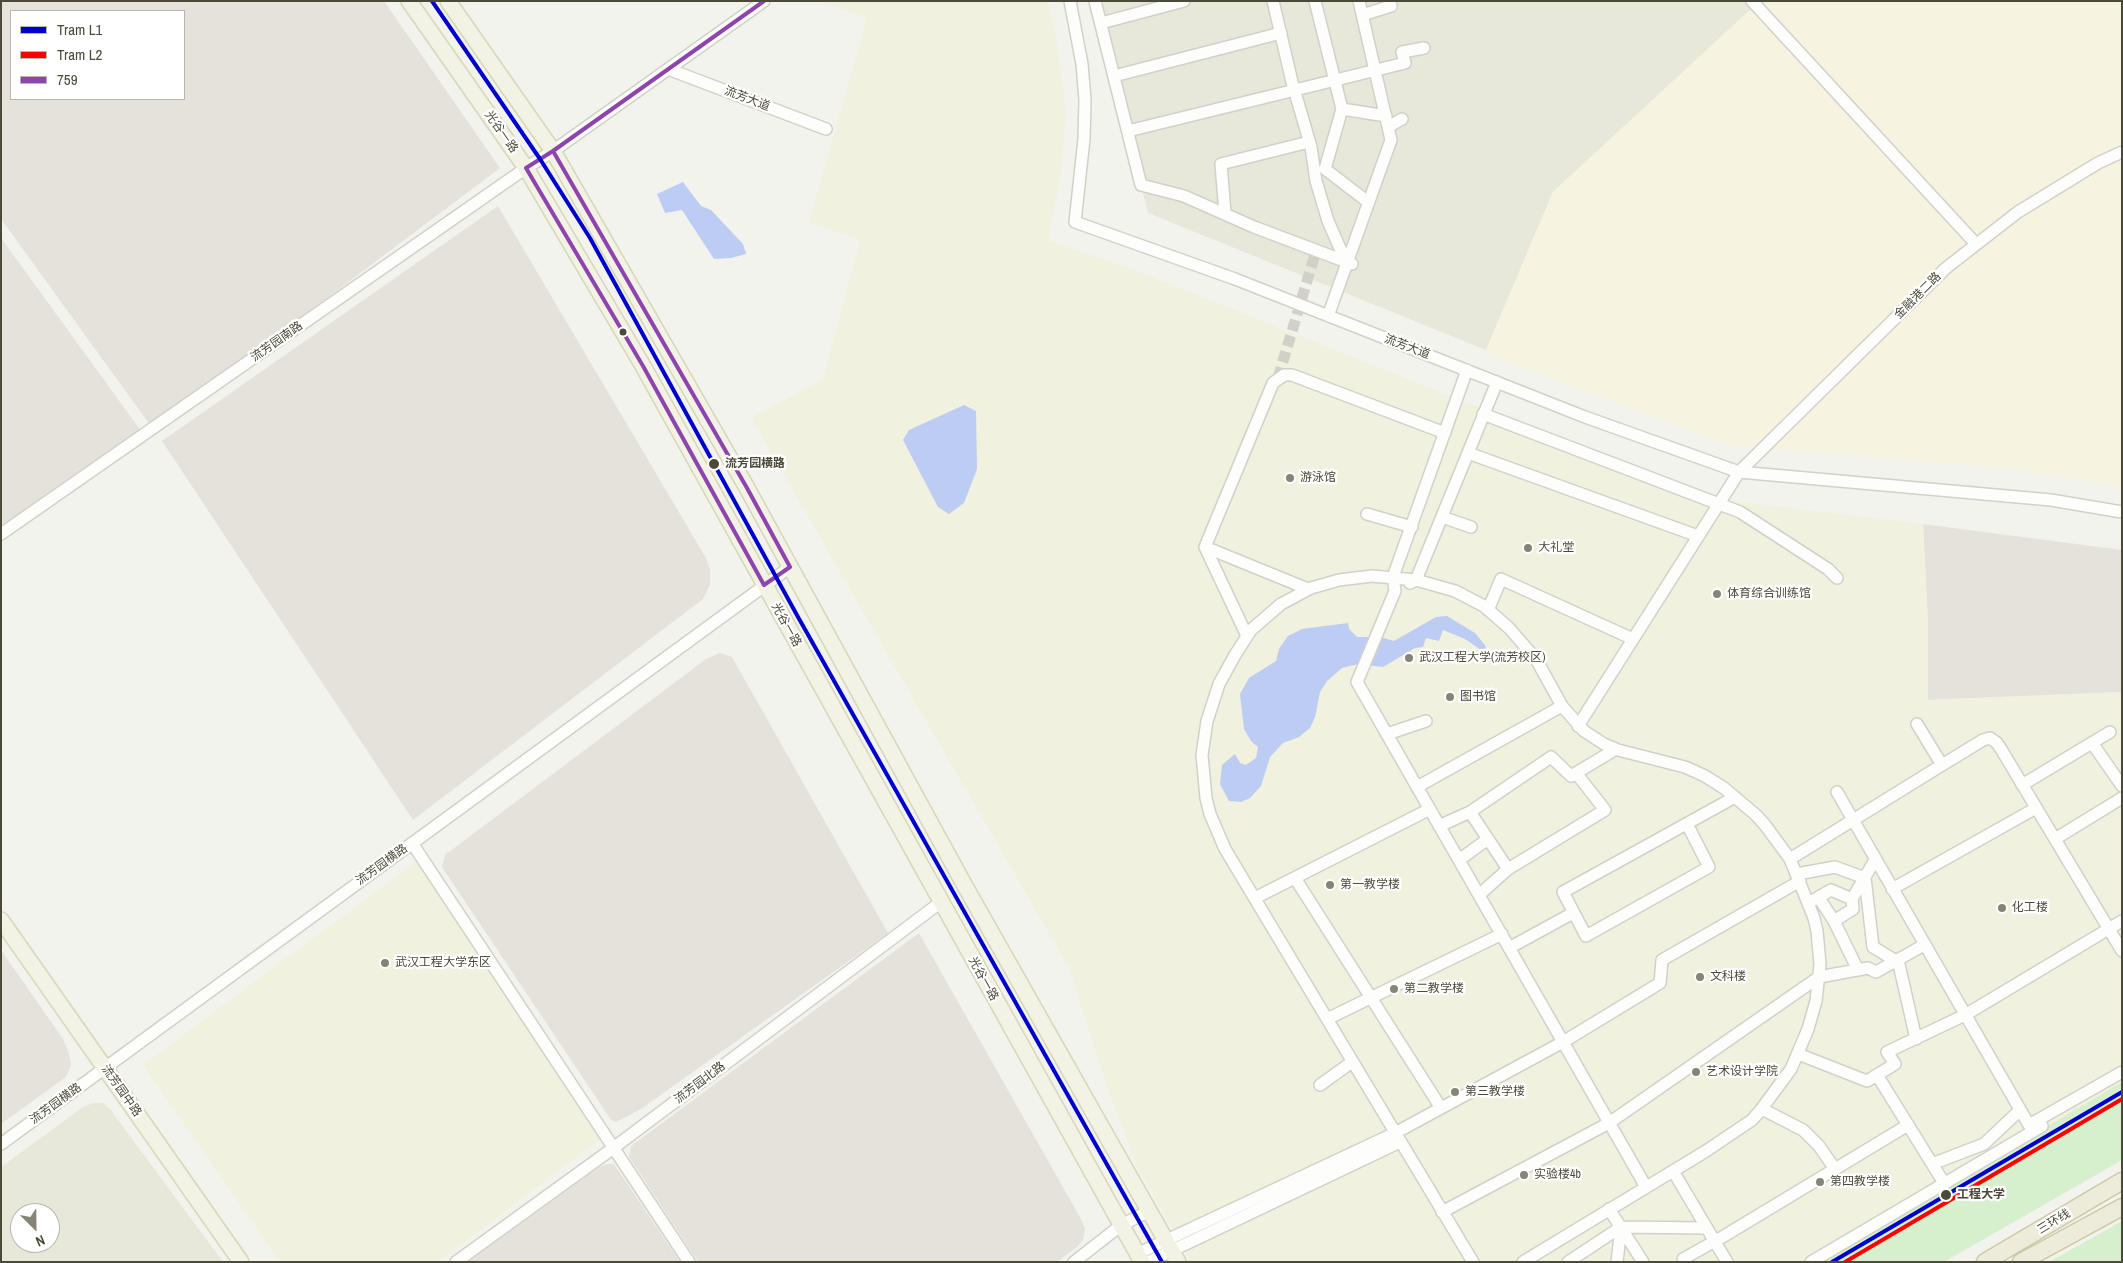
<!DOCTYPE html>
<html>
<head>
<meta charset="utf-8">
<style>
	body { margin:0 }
	#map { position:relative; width:2123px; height:1263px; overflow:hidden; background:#f3f3ed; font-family:"Archivo Narrow",sans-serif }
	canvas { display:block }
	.frame { position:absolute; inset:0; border:2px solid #4b4937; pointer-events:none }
	.legend { position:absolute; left:10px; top:10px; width:175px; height:90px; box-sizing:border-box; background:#fff; border:1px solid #b7b6af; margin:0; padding:6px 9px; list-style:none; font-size:15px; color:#4b4937 }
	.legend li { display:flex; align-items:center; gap:10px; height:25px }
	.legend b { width:25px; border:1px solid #b7b6af }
	.north { position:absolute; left:10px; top:1203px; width:50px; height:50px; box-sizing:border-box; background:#fff; border:1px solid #b7b6af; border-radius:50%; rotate:157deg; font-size:14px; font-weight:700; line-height:20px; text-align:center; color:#4b4937 }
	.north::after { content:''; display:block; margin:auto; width:18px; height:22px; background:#868477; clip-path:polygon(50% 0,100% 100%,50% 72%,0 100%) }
</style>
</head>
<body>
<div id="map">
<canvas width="2123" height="1263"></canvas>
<div class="frame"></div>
<ul class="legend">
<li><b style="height:6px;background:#0000cd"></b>Tram L1</li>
<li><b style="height:6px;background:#f00"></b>Tram L2</li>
<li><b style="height:6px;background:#8e44ad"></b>759</li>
</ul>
<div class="north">N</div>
</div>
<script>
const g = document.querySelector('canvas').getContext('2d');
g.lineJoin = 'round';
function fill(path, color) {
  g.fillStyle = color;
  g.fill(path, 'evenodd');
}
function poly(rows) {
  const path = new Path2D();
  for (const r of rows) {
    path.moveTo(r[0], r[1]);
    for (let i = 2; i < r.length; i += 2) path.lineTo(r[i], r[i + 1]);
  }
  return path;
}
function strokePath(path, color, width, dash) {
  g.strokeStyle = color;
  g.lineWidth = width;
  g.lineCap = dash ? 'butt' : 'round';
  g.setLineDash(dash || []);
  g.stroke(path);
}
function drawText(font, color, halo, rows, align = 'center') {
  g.font = font + ' "Archivo Narrow","Noto Sans SC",sans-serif';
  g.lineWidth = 4.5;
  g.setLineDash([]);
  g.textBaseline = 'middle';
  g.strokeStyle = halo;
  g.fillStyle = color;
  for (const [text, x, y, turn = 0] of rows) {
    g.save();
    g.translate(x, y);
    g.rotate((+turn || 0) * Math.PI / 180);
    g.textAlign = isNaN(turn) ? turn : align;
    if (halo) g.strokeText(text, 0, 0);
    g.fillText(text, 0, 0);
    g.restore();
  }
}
fill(poly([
	[1095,1,1752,1,1756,5,1553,192,1486,350,1148,213],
	[93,1103,103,1103,110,1109,223,1262,1,1262,1,1167,83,1107],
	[20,1213,50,1213,50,1243,20,1243]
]), '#e7e7da');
fill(poly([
	[1749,1,2122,1,2122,486,2001,468,1729,445,1500,359,1486,350,1553,192,1755,5]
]), '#f6f4e0');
fill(poly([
	[1,1,384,1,500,168,153,429,1,219],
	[11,11,184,11,184,99,11,99],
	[498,206,706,558,710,570,710,585,703,599,413,820,162,441],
	[1,238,144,435,1,525],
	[1923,524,2122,550,2122,692,1928,700,1928,624],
	[720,653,732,657,888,933,641,1109,616,1122,611,1120,442,867,445,855,706,659],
	[919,933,1081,1219,1085,1229,1083,1240,1078,1246,1057,1262,698,1262,629,1157,631,1146],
	[1,950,63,1039,69,1054,71,1065,66,1077,1,1124],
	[607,1164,614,1164,680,1262,468,1262,598,1168]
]), '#e4e2db');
fill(poly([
	[821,1,1048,1,1056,35,1066,112,1061,175,1048,240,1129,268,1445,394,1724,500,1923,524,1928,624,1928,700,2122,692,2122,1082,1818,1262,1191,1262,1136,1164,1104,1078,1069,968,751,418,823,379,860,240,809,222,867,18],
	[418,860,606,1135,438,1262,280,1262,143,1065]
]), '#f1f1df');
fill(poly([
	[2122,1082,2122,1160,1944,1262,1818,1262],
	[2122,1221,2122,1262,2049,1262]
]), '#d6efcc');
fill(poly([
	[683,182,701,206,711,210,743,244,746,254,731,258,714,259,682,210,665,213,657,194],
	[964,405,976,411,977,469,964,503,949,514,938,507,903,440,909,430],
	[1447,616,1475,633,1485,645,1487,654,1465,639,1443,630,1439,641,1426,638,1423,647,1415,648,1383,667,1358,664,1342,668,1327,681,1320,692,1315,717,1310,728,1299,737,1283,743,1270,757,1261,786,1250,798,1241,802,1229,801,1220,784,1222,765,1235,754,1240,763,1246,765,1256,758,1258,747,1251,741,1244,729,1240,694,1249,678,1276,661,1279,649,1288,636,1302,629,1348,623,1349,629,1357,637,1380,637,1394,641,1436,617]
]), '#bcccf3');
strokePath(poly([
	[1278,378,1316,251]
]), '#d1d1c9', 11, [11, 5.5]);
const minor = poly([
	[1070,1,1082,64,1085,100,1084,139,1075,222,1235,279,1585,417,1739,472,2051,500,2122,512],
	[1095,1,1141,185,1184,196,1254,227,1352,264],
	[1273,1,1292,82,1311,147,1316,181,1328,221,1346,262],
	[1315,1,1342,109,1325,169,1368,202],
	[1752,1,1976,244],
	[1362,15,1391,6,1390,1],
	[1101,23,1184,1],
	[668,69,826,129],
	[1114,76,1281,33],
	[1342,109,1386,116],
	[1388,127,1402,119],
	[1128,131,1405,63,1402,52,1424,48],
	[1225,213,1221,164,1309,142],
	[1328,316,1391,140,1359,1],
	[1467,370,1393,577,1395,591,1357,682,1646,1187],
	[1483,414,1740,512,1828,569,1837,578],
	[1468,453,1698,536],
	[1367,514,1412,527],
	[1442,517,1471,527],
	[1,534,526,168,553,151,764,1],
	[1205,547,1308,589],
	[1410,583,1416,580,1497,382],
	[1488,610,1501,579,1633,639],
	[1247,636,1205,547,1273,383,1284,375,1292,375,1445,433],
	[1917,724,1942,765],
	[1578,726,1739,472,1946,268,2018,212,2098,163,2122,152],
	[1387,734,1426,721],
	[2092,743,2122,786],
	[2022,785,2110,732],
	[1417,787,1562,706],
	[1837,792,2029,1125,2122,1072],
	[1470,812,1508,869],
	[1687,824,1709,867,1586,936,1563,892,1735,797],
	[1439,826,1470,812,1551,757,1571,776,1616,749],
	[2055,839,2122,798],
	[412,843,689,1262],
	[1790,859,1942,765,1983,740,1990,738,1997,743,2001,749,2122,951],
	[1459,860,1488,839],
	[1797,874,1835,867,1865,878,1873,947,1896,961],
	[1295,878,1441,1108],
	[1892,889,2036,808],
	[1479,895,1508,869,1605,810,1576,773],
	[1255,898,1430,809],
	[1819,898,1834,921,1858,970],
	[1812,901,1831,890,1852,899],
	[1834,921,1853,909,1852,899,1875,860],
	[1509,948,1573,913],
	[1898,960,1916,1039],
	[1327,1019,1502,934],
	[1798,1054,1867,1081,1895,1064,1887,1052,1965,1015,2122,921],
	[1877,1075,1944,1183],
	[1320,1085,1352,1062],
	[1762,1109,1803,1130,1819,1146,1835,1169],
	[1,1144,790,567],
	[1932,1164,1984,1144,2020,1110],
	[1673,1171,1727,1262],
	[1609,1209,1643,1262],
	[1442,1212,1609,1123,1819,977,1868,968,1876,972,1924,945],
	[1137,1254,1395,1133,1563,1042,1660,983,1662,960,1800,881],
	[456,1262,612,1149,941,902],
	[1074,1262,1120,1226,1149,1211],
	[1148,1262,1400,1142],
	[1473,1262,1225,849,1210,814,1206,798,1202,755,1207,721,1219,684,1235,655,1251,630,1281,604,1311,588,1339,580,1372,576,1416,580,1455,591,1484,606,1509,628,1536,659,1562,706,1584,731,1604,744,1618,750,1685,767,1705,776,1724,788,1756,815,1765,825,1790,859,1814,918,1817,931,1820,964,1816,1001,1808,1029,1791,1069,1760,1111,1752,1120,1706,1151,1523,1262],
	[1568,1262,1621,1227,1707,1228],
	[1617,1262,1621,1227],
	[1685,1262,1683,1259,1724,1236,1908,1125],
	[1811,1262,2042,1126]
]);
const major = poly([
	[409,1,526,168,643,366,1142,1262],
	[448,1,553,151,747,488,965,886,1178,1262],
	[1,920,241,1262]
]);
const highway = poly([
	[1985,1262,2122,1181],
	[2021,1262,2122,1207]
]);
strokePath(minor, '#d1d1ca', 14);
strokePath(major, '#d6d6b9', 18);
strokePath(highway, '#cccaa7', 19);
strokePath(minor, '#fdfdfc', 11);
strokePath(major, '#f2f2e5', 15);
strokePath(highway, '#edecda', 16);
strokePath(poly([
	[553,151,747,488,790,567,764,585,643,366,526,168,553,151],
	[553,151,764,1]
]), '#8e44ad', 4);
strokePath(poly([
	[432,1,540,159,590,238,798,617,1162,1262],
	[1832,1262,2122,1092]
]), '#0000cd', 4);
strokePath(poly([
	[1845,1262,2122,1099]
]), '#f00', 4);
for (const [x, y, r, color] of [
	[623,332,4.5,"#4b4937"],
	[714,464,6,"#4b4937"],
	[1290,478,5,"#868477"],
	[1528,548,5,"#868477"],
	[1717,594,5,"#868477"],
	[1409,658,5,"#868477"],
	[1450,697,5,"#868477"],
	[1330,885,5,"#868477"],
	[2002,908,5,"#868477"],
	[385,963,5,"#868477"],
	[1700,977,5,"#868477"],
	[1394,989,5,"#868477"],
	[1696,1072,5,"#868477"],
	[1455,1092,5,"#868477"],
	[1524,1175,5,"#868477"],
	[1820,1182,5,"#868477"],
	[1946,1195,6,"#4b4937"]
]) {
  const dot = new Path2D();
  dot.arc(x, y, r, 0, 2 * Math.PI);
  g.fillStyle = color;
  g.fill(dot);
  strokePath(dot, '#fff', 2);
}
drawText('12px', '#4b4937', '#fff', [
	["流芳大道",747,99,21],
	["光谷一路",501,132,55],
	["金融港二路",1918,296,-45],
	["流芳园南路",277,342,-35],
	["流芳大道",1407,347,21],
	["光谷一路",786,625,61],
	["流芳园横路",382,865,-36],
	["光谷一路",983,979,61],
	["流芳园北路",700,1083,-37],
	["流芳园中路",121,1091,55],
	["流芳园横路",56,1104,-36],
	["三环线",2054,1222,-31]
]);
drawText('bold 12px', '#4b4937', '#fff', [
	["流芳园横路",725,464],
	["工程大学",1957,1195]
], 'left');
drawText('12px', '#4b4937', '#fff', [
	["游泳馆",1300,478],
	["大礼堂",1538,548],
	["体育综合训练馆",1727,594],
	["武汉工程大学(流芳校区)",1419,658],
	["图书馆",1460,697],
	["第一教学楼",1340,885],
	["化工楼",2012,908],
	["武汉工程大学东区",395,963],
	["文科楼",1710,977],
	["第二教学楼",1404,989],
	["艺术设计学院",1706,1072],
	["第三教学楼",1465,1092],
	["实验楼4b",1534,1175],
	["第四教学楼",1830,1182]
], 'left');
</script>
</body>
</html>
